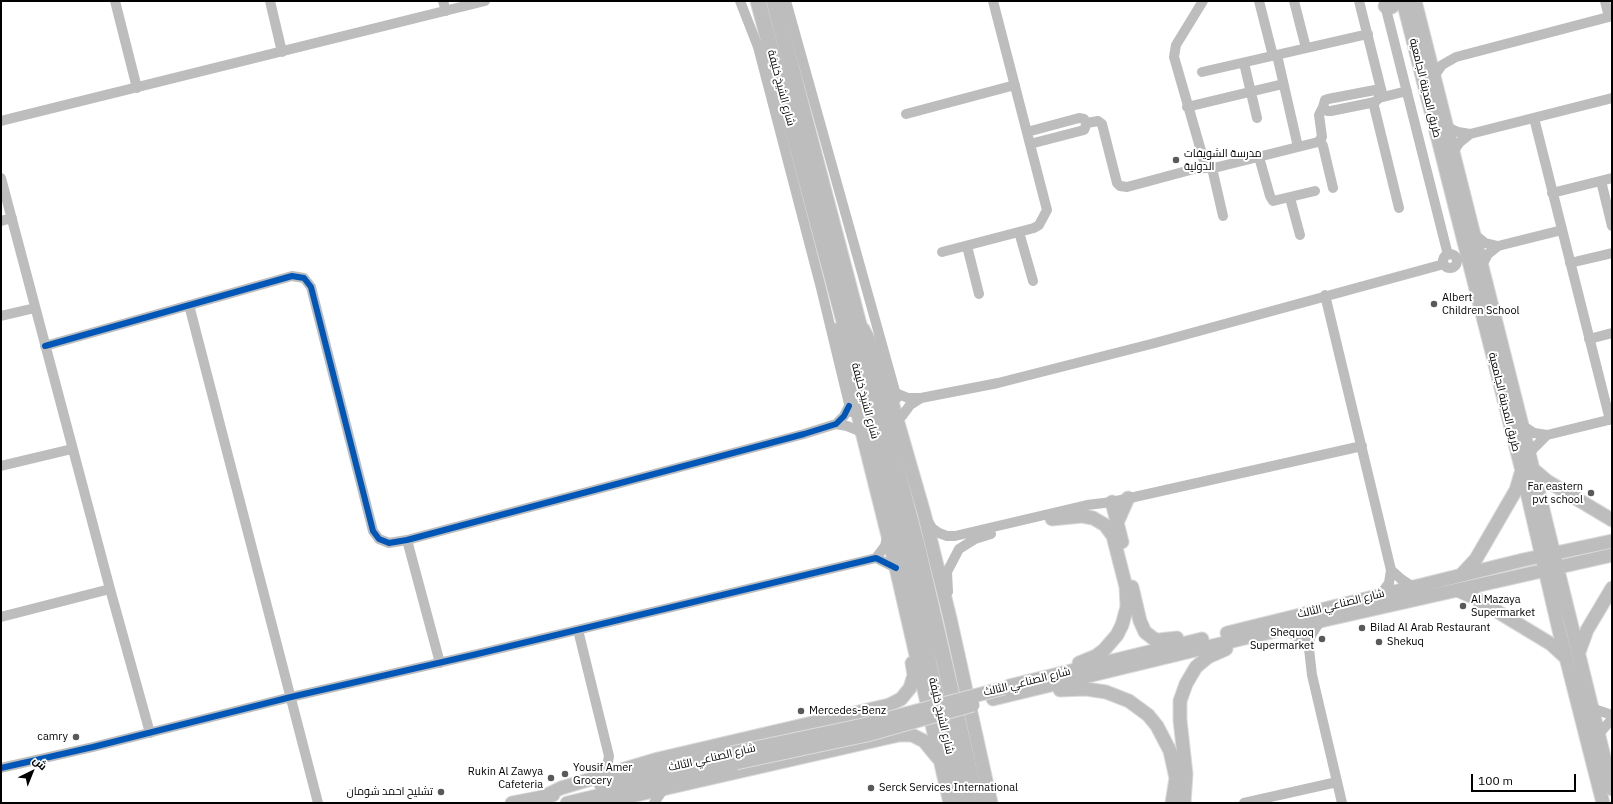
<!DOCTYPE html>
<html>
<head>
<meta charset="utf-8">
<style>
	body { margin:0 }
	#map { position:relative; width:1613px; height:804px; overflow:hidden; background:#fff; font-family:"IBM Plex Sans",Cairo,sans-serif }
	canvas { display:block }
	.frame { position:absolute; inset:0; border:2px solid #000; pointer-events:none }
	.north { position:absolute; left:12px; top:752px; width:40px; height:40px; -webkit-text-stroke:3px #fff; paint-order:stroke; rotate:43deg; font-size:11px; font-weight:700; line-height:16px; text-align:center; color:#000 }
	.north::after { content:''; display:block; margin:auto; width:14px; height:18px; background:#000; clip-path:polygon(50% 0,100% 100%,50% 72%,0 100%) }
	.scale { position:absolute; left:1471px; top:774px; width:105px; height:18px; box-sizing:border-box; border:2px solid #000; border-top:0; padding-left:5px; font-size:12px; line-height:14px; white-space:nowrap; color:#000; -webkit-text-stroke:3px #fff; paint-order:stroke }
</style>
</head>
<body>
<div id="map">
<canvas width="1613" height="804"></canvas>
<div class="frame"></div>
<div class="north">ش</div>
<div class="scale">100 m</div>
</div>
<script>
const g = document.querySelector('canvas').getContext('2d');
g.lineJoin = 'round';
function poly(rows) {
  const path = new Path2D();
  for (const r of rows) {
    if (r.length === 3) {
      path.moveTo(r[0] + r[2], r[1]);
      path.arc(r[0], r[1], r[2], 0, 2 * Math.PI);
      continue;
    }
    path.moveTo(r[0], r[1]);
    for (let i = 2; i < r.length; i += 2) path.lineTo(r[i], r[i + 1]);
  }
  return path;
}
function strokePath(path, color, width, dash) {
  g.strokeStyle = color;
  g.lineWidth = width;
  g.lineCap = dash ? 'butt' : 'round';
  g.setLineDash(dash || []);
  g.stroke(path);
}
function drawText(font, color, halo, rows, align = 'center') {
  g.font = font + ' "IBM Plex Sans",Cairo,sans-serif';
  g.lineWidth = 4;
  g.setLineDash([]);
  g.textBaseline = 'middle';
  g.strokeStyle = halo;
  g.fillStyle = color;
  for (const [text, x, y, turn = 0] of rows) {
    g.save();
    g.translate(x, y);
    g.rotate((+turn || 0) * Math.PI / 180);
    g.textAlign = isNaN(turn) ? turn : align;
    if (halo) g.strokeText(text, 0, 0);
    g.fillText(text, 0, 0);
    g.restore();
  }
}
const major = poly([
	[1403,1,1522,471,1559,630,1603,803],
	[1415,1,1529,453,1612,789],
	[1385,6,1392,7,1398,1],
	[839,329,863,436,896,568,950,803],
	[863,329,874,350,890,395,924,513,950,618,991,803],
	[1534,470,1547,481,1612,520],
	[1112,502,1122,542],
	[1052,519,1082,516,1093,518,1105,525,1113,536,1126,587,1127,607,1122,625,1117,635,1104,650,1096,656,1079,663],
	[1117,523,1128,498],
	[1462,574,1476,559,1516,490,1521,473],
	[1132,587,1140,621,1145,632,1154,639,1159,640,1177,638],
	[1457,590,1475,598,1551,644,1565,657],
	[1227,633,1523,560,1612,541],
	[1579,652,1587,630,1612,588],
	[1009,686,1202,639],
	[1060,690,1086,689,1106,692,1129,701,1148,715,1157,726,1170,751,1176,778,1172,803],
	[993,699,1245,638,1612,555],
	[601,785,731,753],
	[545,796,561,788,658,759,889,705,901,699,910,688,914,675,912,663],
	[512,803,553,795],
	[567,803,736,763],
	[601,803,899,735,912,735,924,741,938,758],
	[1184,803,1186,774,1180,720,1180,701,1186,684,1196,667,1208,657,1226,649]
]);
const highway = poly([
	[758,1,908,560,930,669,962,803],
	[774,1,918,549,977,803]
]);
strokePath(major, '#dbdbdb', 15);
strokePath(highway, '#dbdbdb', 17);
strokePath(poly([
	[115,1,137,88],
	[270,1,282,52],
	[443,1,446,11],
	[740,1,758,47,821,288,851,412],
	[786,1,897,398],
	[1203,1,1176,45,1174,57,1206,168],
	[1259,1,1273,56],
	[1294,1,1306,48],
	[1359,1,1383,97],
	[1384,1,1448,255],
	[1605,1,1609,17],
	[1277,55,1298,147],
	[1244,63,1257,118],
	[1202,72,1368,34],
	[1434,76,1442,65,1456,57,1612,16],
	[1375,90,1380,95,1379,98,1375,102,1331,111,1327,111,1323,107,1325,100,1328,99,1375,90],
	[1379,98,1407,91],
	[1373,102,1399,208],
	[1187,107,1283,84],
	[906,114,1015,85],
	[1534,118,1610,420],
	[1,121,485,1],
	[1087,123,1098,121,1102,124,1117,183,1120,186,1127,187,1194,169,1218,167,1318,142,1322,137,1319,115,1323,107],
	[1447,127,1458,132,1470,134],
	[1027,132,1079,118,1084,119,1087,123,1084,130,1030,144],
	[1320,140,1323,146,1333,188],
	[1453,152,1460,142,1470,134,1612,98],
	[1259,157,1270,196,1273,201,1315,191],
	[1212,168,1223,216],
	[1,178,110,589,150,733],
	[1601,181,1612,226],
	[1552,193,1612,178],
	[1290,198,1300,235],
	[1,221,12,218],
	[1019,232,1033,281],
	[1475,235,1485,243,1498,246],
	[967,246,979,294],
	[942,252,1034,228,1039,225,1047,210,993,1],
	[1450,261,7],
	[1570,263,1612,253],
	[1482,265,1488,254,1498,246,1562,230],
	[1325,295,1391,570,1389,583,1381,594],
	[189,305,318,803],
	[1,316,35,308],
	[1589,339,1612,333],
	[45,346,292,276,304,278,311,287,373,531,379,539,389,543,407,540,804,434,836,424,844,416,849,406],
	[896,393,908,398,921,398,998,383,1155,343,1444,264],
	[902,416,910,405,921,398],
	[836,424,847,426,857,430],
	[1523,426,1534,433,1547,435,1612,419],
	[1529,453,1547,435],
	[1,466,72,449],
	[927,520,932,528,939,533,947,536,955,536,1087,505,1112,502,1362,446],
	[407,540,440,663],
	[876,558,885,546,887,537],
	[1391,570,1401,579,1413,587],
	[948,592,947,572,959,549,975,539,991,534],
	[1,617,110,589],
	[1319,623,1310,637,1309,649,1312,675,1342,803],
	[578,630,609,756,607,767,600,777],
	[1285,630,1298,637,1309,649],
	[1590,706,1597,710,1612,715],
	[1598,735,1612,719],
	[1,768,93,747,291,697,473,655,876,558,896,568],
	[654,803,663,790],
	[1244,803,1337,782]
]), '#bdbdbd', 10);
strokePath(major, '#bdbdbd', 13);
strokePath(highway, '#bdbdbd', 15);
const majorBridge = poly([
	[731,753,863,725,1004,688],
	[736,763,867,735,973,705]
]);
strokePath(majorBridge, '#dbdbdb', 15, []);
strokePath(majorBridge, '#bdbdbd', 13);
strokePath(poly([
	[45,346,292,276,304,278,311,287,373,531,379,539,389,543,407,540,804,434,836,424,844,416,849,406],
	[1,768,93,747,291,697,473,655,876,558,896,568]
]), '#0057b8', 6);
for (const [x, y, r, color] of [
	[1176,160,4,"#595959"],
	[1434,304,4,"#595959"],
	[1591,493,4,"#595959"],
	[1463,606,4,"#595959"],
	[1362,628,4,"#595959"],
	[1322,639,4,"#595959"],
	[1379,642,4,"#595959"],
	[801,711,4,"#595959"],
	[76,737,4,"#595959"],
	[565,774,4,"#595959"],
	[551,778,4,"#595959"],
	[871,788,4,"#595959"],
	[441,792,4,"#595959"]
]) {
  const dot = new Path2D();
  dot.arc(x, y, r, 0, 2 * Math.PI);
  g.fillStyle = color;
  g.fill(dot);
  strokePath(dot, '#fff', 1.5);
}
drawText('11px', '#000', '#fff', [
	["شارع الشيخ خليفة",781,88,75],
	["طريق المدينة الجامعية",1425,88,76],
	["شارع الشيخ خليفة",865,401,75],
	["طريق المدينة الجامعية",1504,402,76],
	["شارع الصناعي الثالث",1341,604,-14],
	["شارع الصناعي الثالث",1027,682,-14],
	["شارع الشيخ خليفة",941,716,77],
	["شارع الصناعي الثالث",712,758,-13]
]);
drawText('11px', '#000', '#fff', [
	["مدرسة الشويفات",1184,154],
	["الدولية",1184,167],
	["Albert",1442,298],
	["Children School",1442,311],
	["Far eastern",1583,487,"right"],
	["pvt school",1583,500,"right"],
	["Al Mazaya",1471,600],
	["Supermarket",1471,613],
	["Bilad Al Arab Restaurant",1370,628],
	["Shequoq",1314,633,"right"],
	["Supermarket",1314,646,"right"],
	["Shekuq",1387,642],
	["Mercedes-Benz",809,711],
	["camry",68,737,"right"],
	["Yousif Amer",573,768],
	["Grocery",573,781],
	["Rukin Al Zawya",543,772,"right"],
	["Cafeteria",543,785,"right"],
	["Serck Services International",879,788],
	["تشليح احمد شومان",433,792,"right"]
], 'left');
</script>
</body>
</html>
